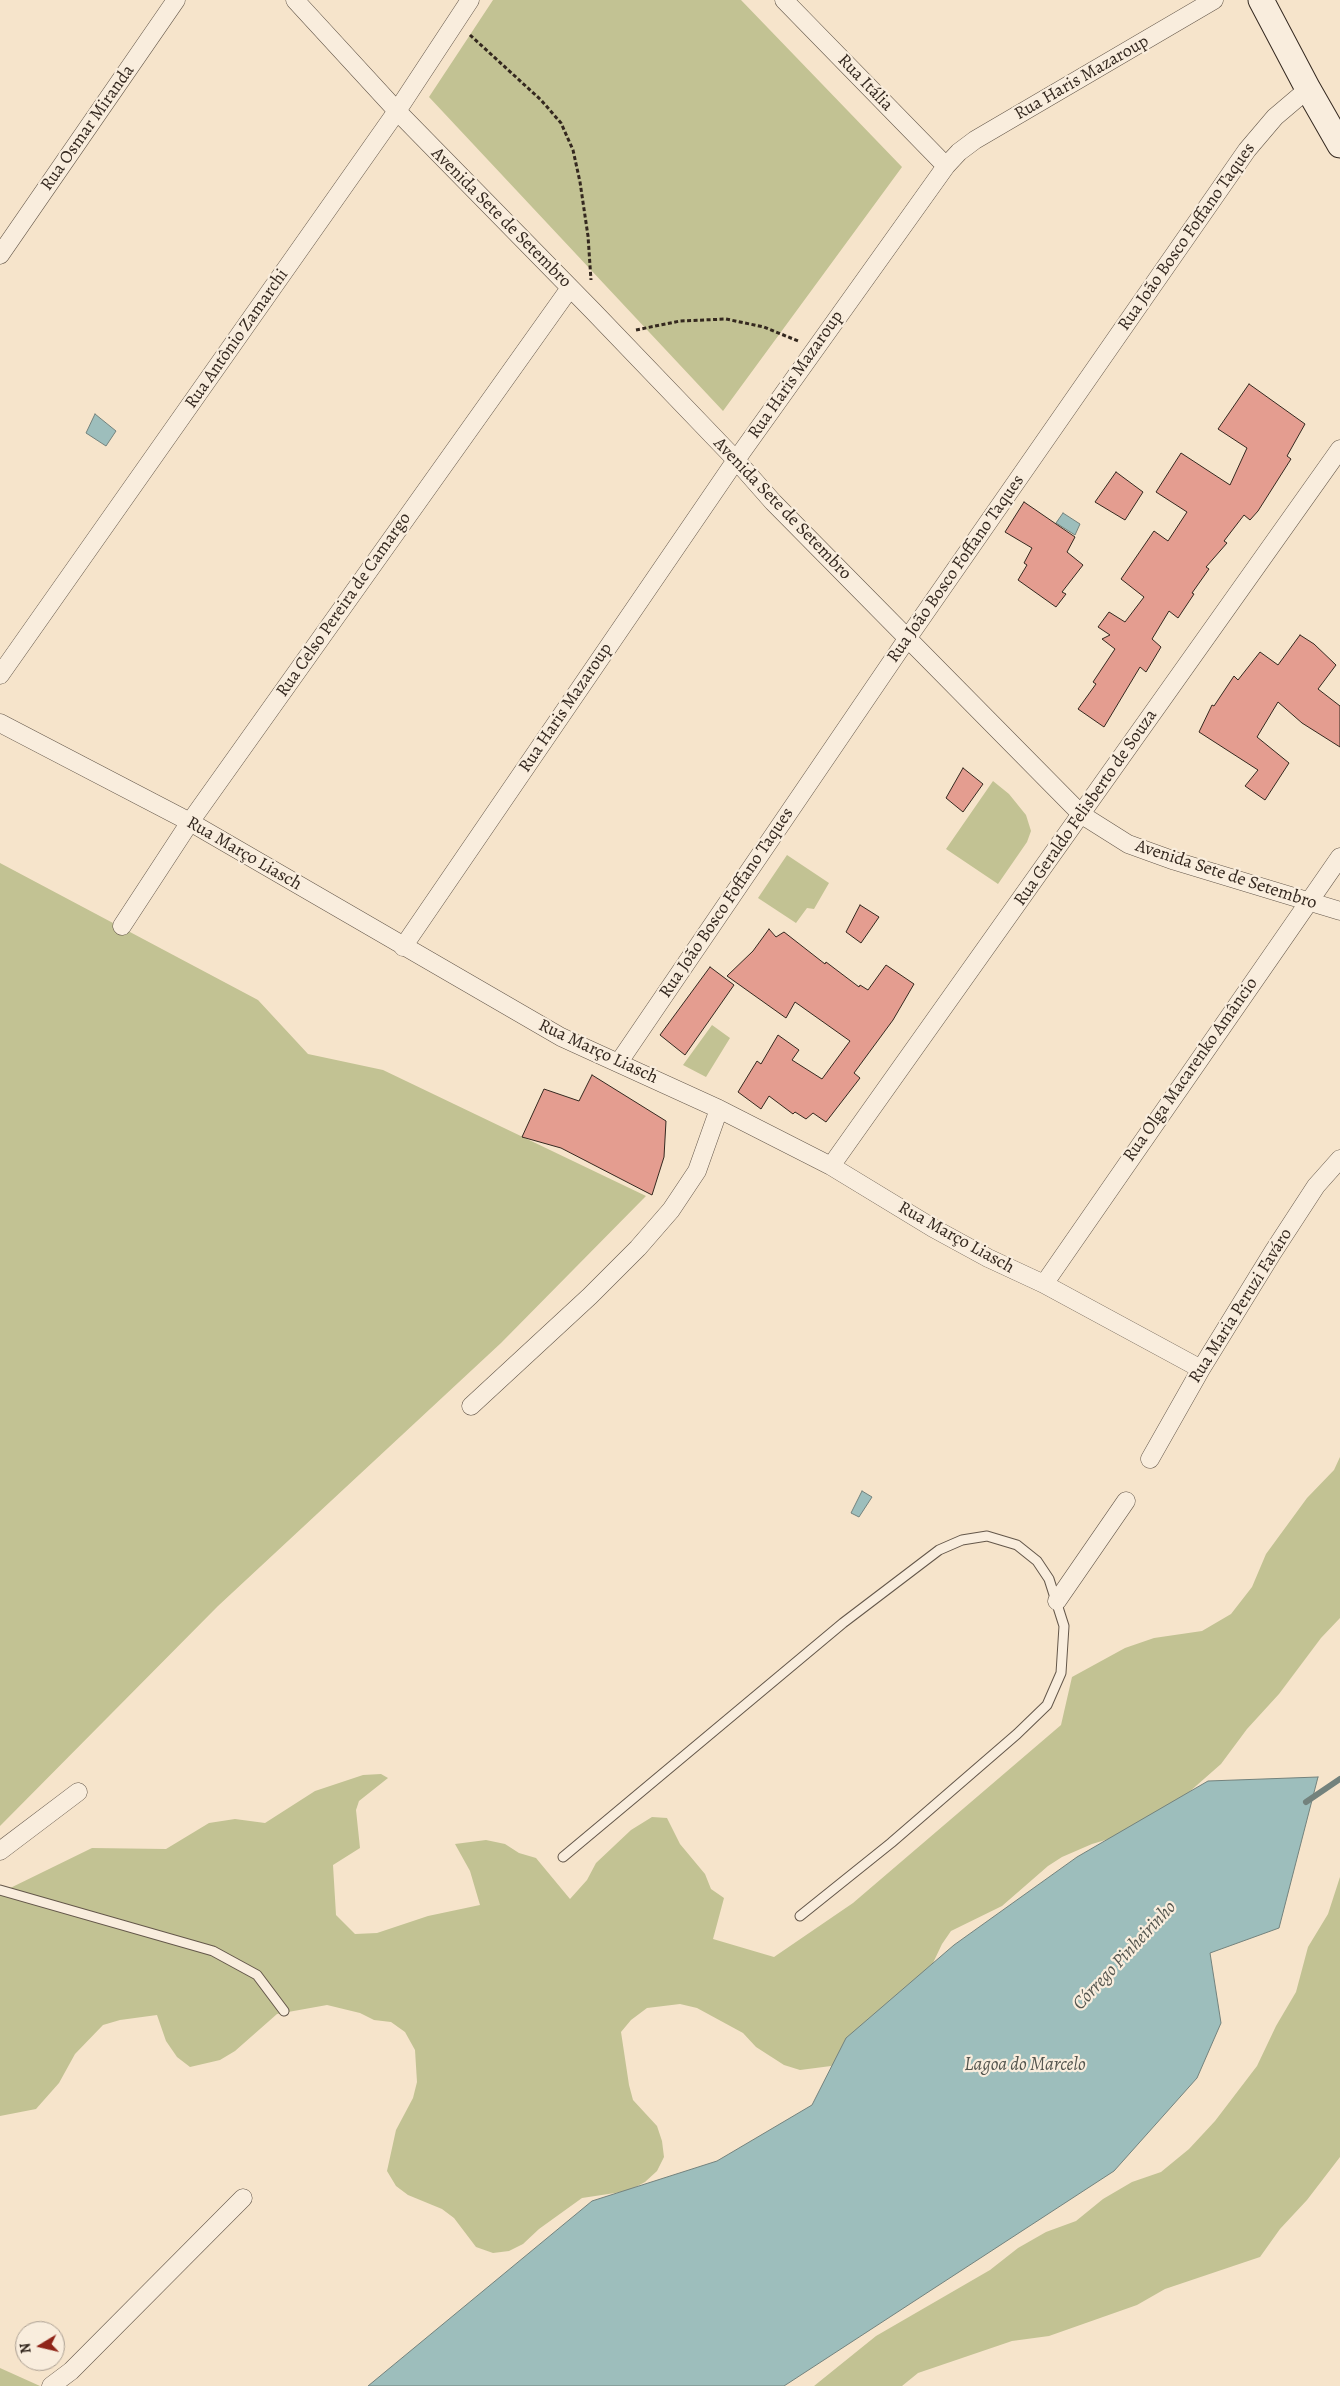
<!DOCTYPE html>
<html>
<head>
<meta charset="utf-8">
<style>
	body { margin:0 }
	#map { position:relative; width:1340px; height:2386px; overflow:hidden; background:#f6e4cb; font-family:Alegreya,serif }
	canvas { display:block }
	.north { position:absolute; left:15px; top:2321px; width:50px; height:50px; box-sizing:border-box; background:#f9eddd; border:1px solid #aa9e91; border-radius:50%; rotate:261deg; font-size:14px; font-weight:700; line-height:20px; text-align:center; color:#34281f }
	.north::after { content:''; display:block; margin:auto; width:18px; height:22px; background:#8f2418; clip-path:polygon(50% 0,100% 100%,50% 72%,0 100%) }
</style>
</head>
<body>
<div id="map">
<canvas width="1340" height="2386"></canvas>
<div class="north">N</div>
</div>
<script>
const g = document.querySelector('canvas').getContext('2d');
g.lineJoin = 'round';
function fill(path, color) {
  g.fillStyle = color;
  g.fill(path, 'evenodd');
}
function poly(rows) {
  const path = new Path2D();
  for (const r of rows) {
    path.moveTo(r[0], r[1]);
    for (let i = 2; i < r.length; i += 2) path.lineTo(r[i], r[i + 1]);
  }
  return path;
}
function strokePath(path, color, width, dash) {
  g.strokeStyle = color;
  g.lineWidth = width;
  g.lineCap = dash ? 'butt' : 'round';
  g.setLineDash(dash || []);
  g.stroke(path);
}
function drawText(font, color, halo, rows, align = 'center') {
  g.font = font + ' Alegreya,serif';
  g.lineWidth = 4.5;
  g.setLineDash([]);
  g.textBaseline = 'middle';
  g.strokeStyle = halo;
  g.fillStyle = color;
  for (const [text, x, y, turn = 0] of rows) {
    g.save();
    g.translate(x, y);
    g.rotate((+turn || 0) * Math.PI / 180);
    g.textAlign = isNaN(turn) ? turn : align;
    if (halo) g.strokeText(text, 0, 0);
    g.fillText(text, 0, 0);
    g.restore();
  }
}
fill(poly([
	[493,0,741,0,902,167,723,411,429,97],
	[993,781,1009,794,1026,815,1031,831,1027,842,998,884,946,849],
	[787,855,829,883,814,909,807,908,796,923,758,898],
	[0,863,258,1000,308,1054,383,1070,646,1196,501,1343,218,1606,0,1826],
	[712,1025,730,1038,706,1077,683,1065],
	[1340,1457,1340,1618,1321,1638,1279,1694,1247,1729,1221,1764,1188,1793,1122,1835,1092,1844,1062,1857,1048,1866,1002,1906,951,1931,942,1944,933,1963,846,2061,831,2066,800,2070,784,2065,756,2047,743,2033,697,2008,680,2004,647,2008,631,2020,621,2032,629,2085,633,2100,657,2126,662,2141,664,2157,657,2171,645,2182,628,2191,582,2198,539,2229,523,2244,509,2251,493,2253,476,2247,454,2218,442,2209,408,2195,396,2186,387,2171,396,2130,413,2098,417,2082,415,2050,405,2032,391,2022,374,2020,360,2013,327,2005,277,2014,235,2051,220,2060,190,2067,177,2057,166,2041,157,2015,120,2020,103,2025,75,2054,59,2083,36,2109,0,2116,0,1893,92,1848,166,1849,209,1823,235,1819,265,1823,315,1791,363,1775,381,1774,388,1778,359,1801,356,1810,360,1848,333,1865,336,1915,355,1934,377,1933,428,1916,480,1905,470,1871,455,1844,486,1840,505,1844,519,1853,536,1858,570,1899,587,1880,596,1863,631,1830,652,1817,667,1818,680,1844,705,1874,711,1889,724,1898,713,1939,774,1957,853,1903,1061,1725,1072,1677,1125,1648,1154,1638,1202,1631,1231,1614,1252,1587,1266,1554,1307,1498,1334,1470],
	[1340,1877,1340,2157,1307,2200,1280,2229,1260,2257,1165,2289,1137,2305,1049,2336,1012,2341,918,2373,902,2386,814,2386,876,2336,990,2270,1018,2248,1046,2232,1076,2221,1103,2199,1132,2182,1161,2172,1189,2149,1215,2121,1257,2066,1276,2026,1296,1992,1308,1947,1328,1914],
	[0,2368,40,2386,0,2386]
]), '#c2c293');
const water = poly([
	[95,414,116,431,106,446,86,433,95,414],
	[1063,513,1080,524,1075,535,1056,523,1063,513],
	[862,1491,872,1497,859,1517,851,1513,862,1491],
	[1318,1777,1279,1928,1210,1953,1221,2023,1197,2078,1114,2171,784,2386,368,2386,592,2201,717,2161,812,2105,846,2038,954,1945,1077,1857,1208,1781,1318,1777]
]);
fill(water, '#9dbebc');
strokePath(water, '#73827d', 1);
strokePath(poly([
	[1306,1802,1340,1779]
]), '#73827d', 6);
const building = poly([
	[1249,384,1305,424,1287,456,1291,459,1258,511,1250,520,1244,515,1224,541,1227,543,1206,567,1209,569,1192,593,1194,594,1178,618,1169,611,1152,639,1161,647,1146,672,1140,667,1104,727,1078,709,1096,684,1093,682,1115,649,1102,639,1110,635,1098,627,1109,612,1125,622,1144,597,1121,579,1154,531,1168,541,1187,512,1156,492,1181,453,1230,485,1247,448,1218,429,1249,384],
	[1116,472,1143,492,1125,520,1095,502,1116,472],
	[1024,502,1075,537,1067,552,1083,565,1062,592,1066,594,1056,607,1018,580,1027,565,1024,563,1032,548,1005,532,1024,502],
	[1300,635,1314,644,1336,665,1318,689,1340,706,1340,747,1302,723,1278,702,1257,737,1289,763,1265,800,1245,786,1258,770,1199,732,1212,705,1214,706,1234,676,1238,680,1260,652,1278,665,1300,635],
	[963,768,983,784,963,812,946,798,963,768],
	[860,905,879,917,861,943,846,932,860,905],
	[769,929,776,937,784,932,825,964,826,962,859,987,860,985,868,990,886,965,914,984,893,1020,854,1073,860,1078,826,1122,813,1113,806,1119,795,1112,793,1114,769,1096,761,1109,738,1092,757,1061,761,1064,778,1035,799,1050,792,1060,822,1079,850,1041,795,1002,786,1018,727,976,753,951,769,929],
	[710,967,734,985,685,1055,660,1035,710,967],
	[592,1075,666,1121,664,1157,652,1195,561,1148,522,1137,544,1089,579,1101,592,1075]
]);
fill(building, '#e49d90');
strokePath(building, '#34281f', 1);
const lane = poly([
	[563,1857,843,1623,939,1550,962,1540,987,1536,1017,1545,1037,1561,1049,1579,1064,1626,1061,1673,1047,1705,1017,1734,891,1843,800,1916],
	[0,1890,213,1951,257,1975,284,2011]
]);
const street = poly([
	[295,0,397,111,593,311,736,460,773,502,1082,815,1128,844,1175,861,1340,911],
	[784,0,946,166],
	[0,255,176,0],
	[0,675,397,111,470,0],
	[0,723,190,822,561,1037,719,1109,831,1166,933,1228,988,1258,1044,1284,1201,1369],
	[122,926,190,822,570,288],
	[403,947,736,460,946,166,959,152,975,140,1214,0],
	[619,1062,907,639,1247,150,1275,117,1308,89],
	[831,1166,1340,449],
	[1044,1284,1340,857],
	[471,1406,590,1296,638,1248,671,1210,697,1171,719,1109],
	[1150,1459,1201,1369,1273,1252,1316,1186,1340,1159],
	[1057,1601,1126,1501],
	[0,1851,78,1792],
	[51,2386,71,2371,243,2198]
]);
const secondary = poly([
	[1261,0,1308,89,1340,145]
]);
strokePath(lane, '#64574a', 11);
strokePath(street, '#64574a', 19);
strokePath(secondary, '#34281f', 27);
strokePath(poly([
	[470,35,541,100,561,123,573,150,580,182,588,236,591,280],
	[636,330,680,321,726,319,764,327,798,341]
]), '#34281f', 3, [4, 2.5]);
strokePath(lane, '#f9eddd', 9);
strokePath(street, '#f9eddd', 18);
strokePath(secondary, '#f9eddd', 25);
drawText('18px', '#34281f', '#f9eddd', [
	["Rua Haris Mazaroup",1082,78,-30],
	["Rua Itália",865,83,46],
	["Rua Osmar Miranda",88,128,-55],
	["Avenida Sete de Setembro",501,218,45],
	["Rua João Bosco Foffano Taques",1187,237,-55],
	["Rua Antônio Zamarchi",237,339,-55],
	["Rua Haris Mazaroup",796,375,-55],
	["Avenida Sete de Setembro",782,509,46],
	["Rua João Bosco Foffano Taques",956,569,-55],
	["Rua Celso Pereira de Camargo",344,605,-55],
	["Rua Haris Mazaroup",566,708,-56],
	["Rua Geraldo Felisberto de Souza",1086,808,-55],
	["Rua Março Liasch",244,854,30],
	["Avenida Sete de Setembro",1226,875,18],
	["Rua João Bosco Foffano Taques",727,903,-56],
	["Rua Março Liasch",598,1052,25],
	["Rua Olga Macarenko Amâncio",1191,1070,-55],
	["Rua Março Liasch",956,1238,29],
	["Rua Maria Peruzi Faváro",1241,1306,-58]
]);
drawText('italic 19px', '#54554e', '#f9eddd', [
	["Córrego Pinheirinho",1125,1956,-47],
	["Lagoa do Marcelo",1025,2065]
]);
</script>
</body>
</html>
